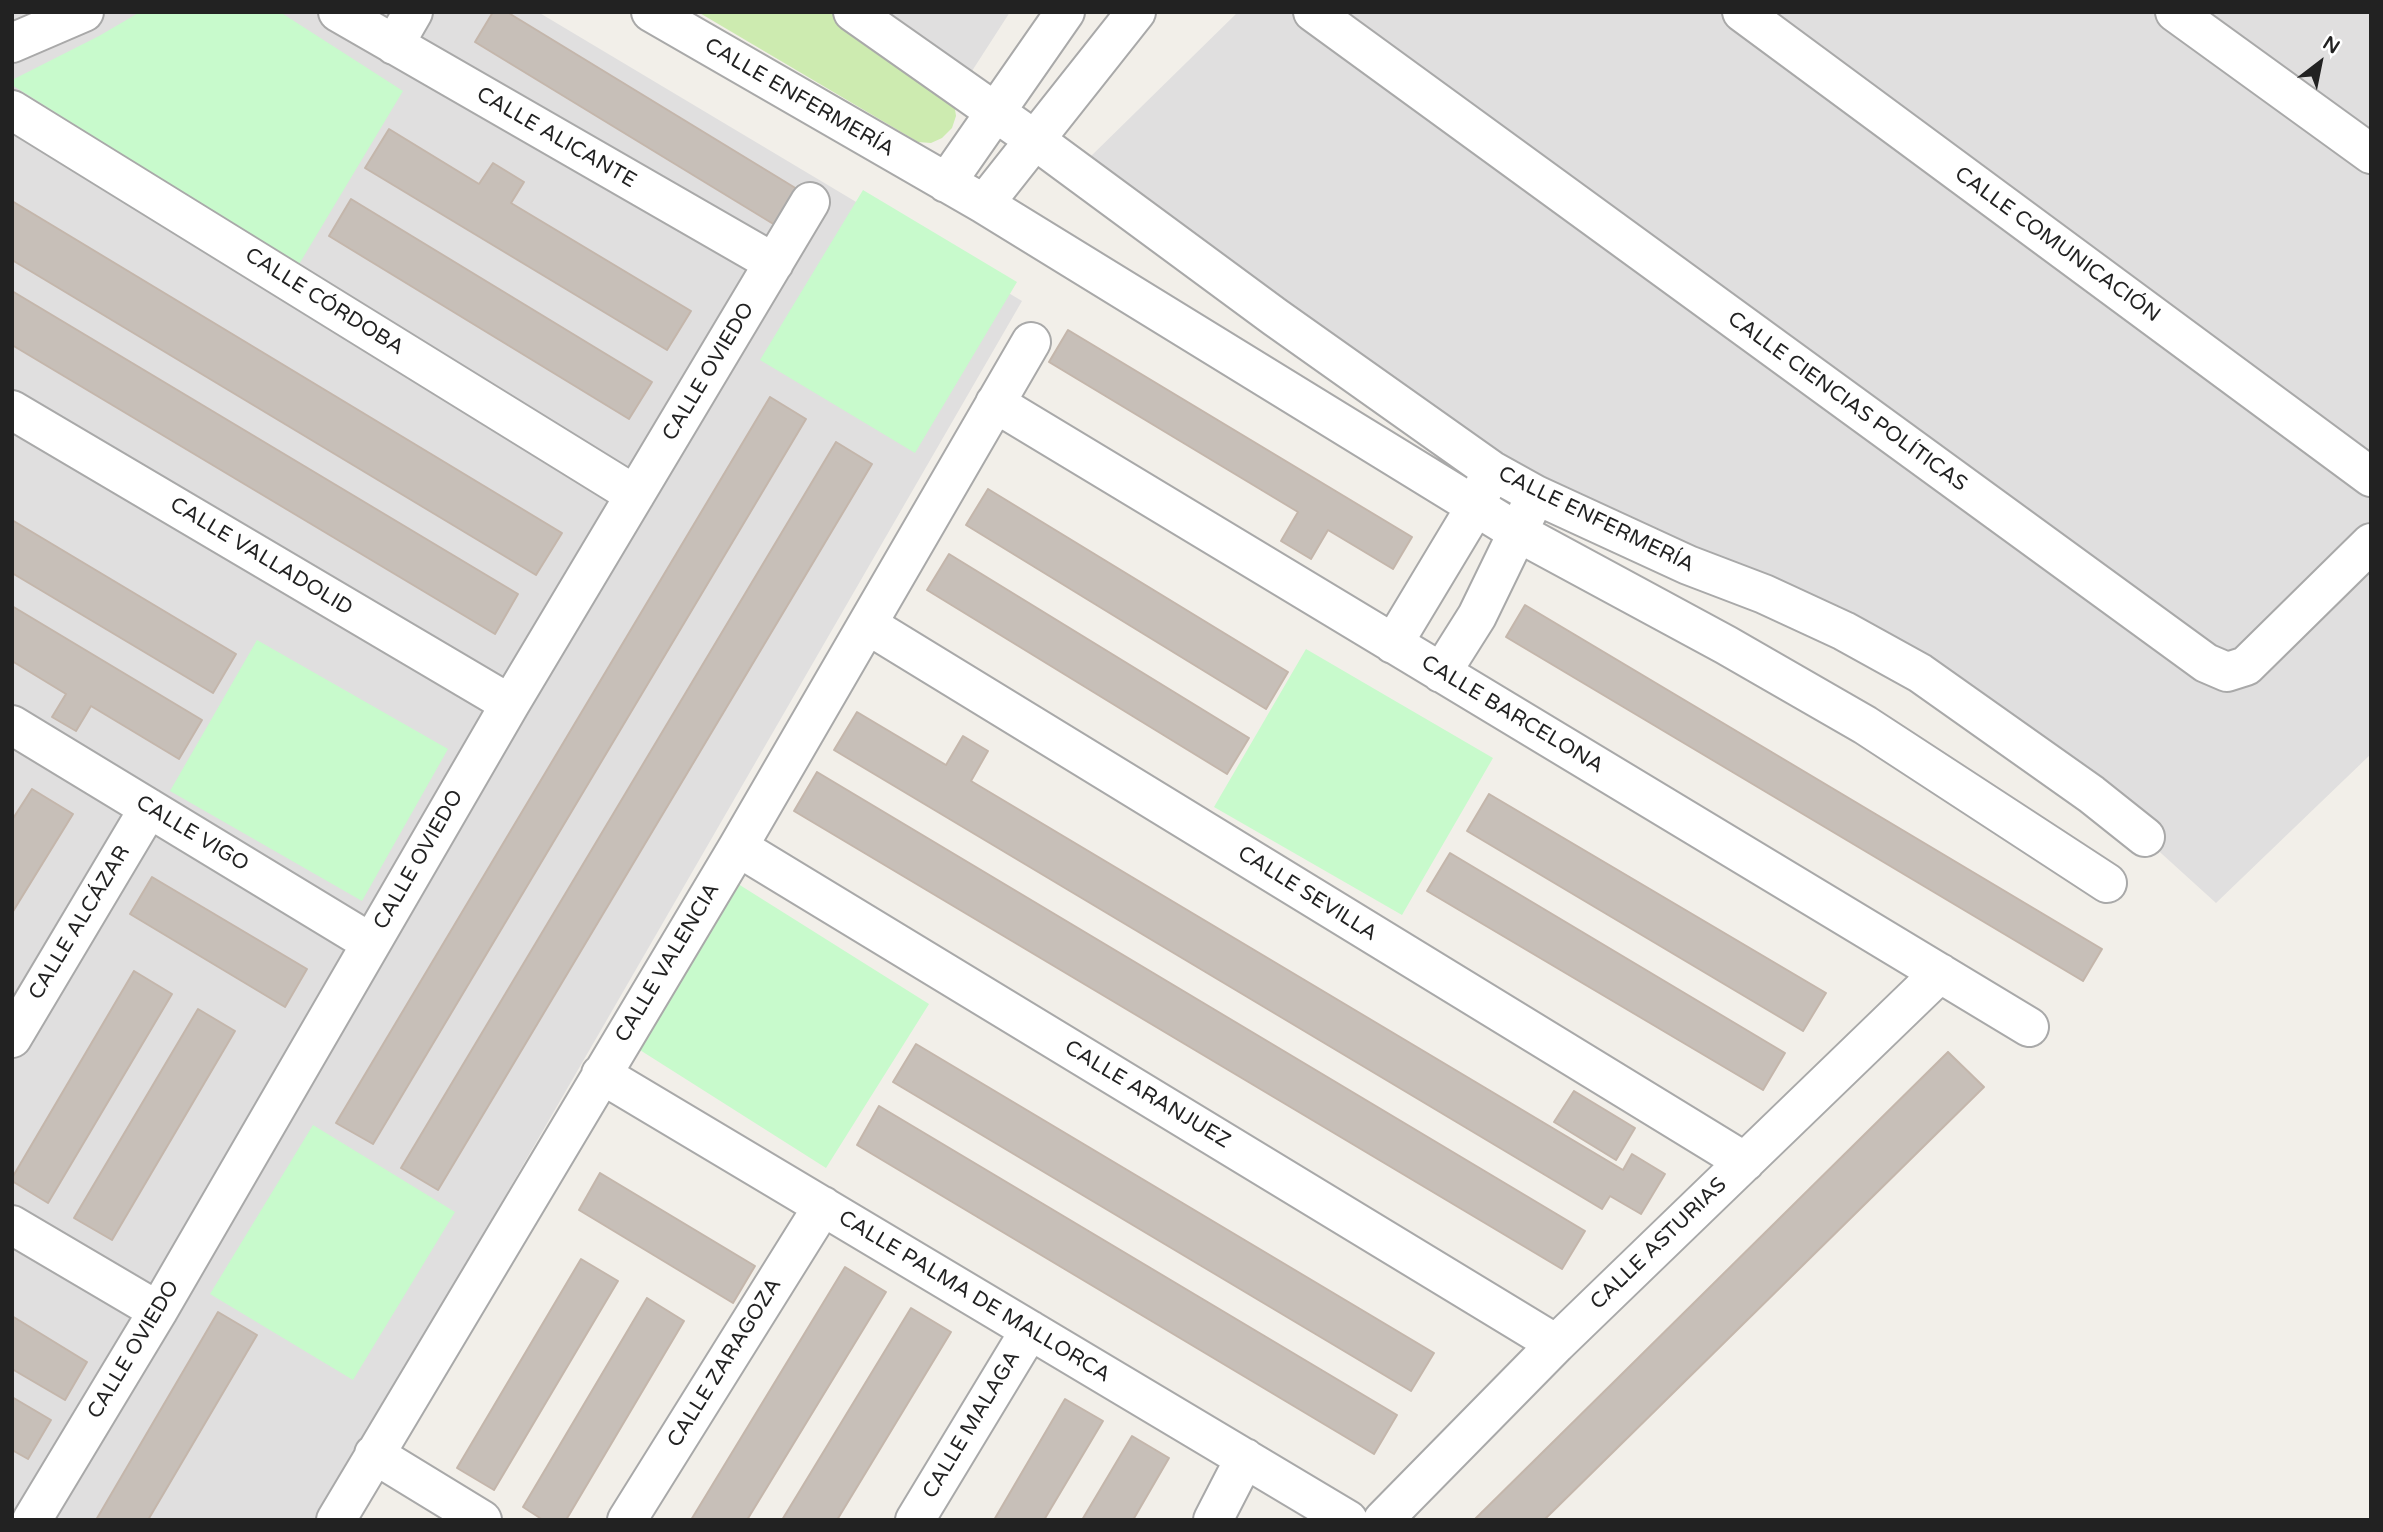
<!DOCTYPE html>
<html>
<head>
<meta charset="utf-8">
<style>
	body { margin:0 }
	#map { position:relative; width:2383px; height:1532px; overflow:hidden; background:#f2efe9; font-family:"Varela Round",sans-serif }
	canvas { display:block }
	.frame { position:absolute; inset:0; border:14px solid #222; pointer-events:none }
	.north { position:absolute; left:2285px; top:28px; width:70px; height:70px; -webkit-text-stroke:5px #fff; paint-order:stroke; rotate:32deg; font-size:19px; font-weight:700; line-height:28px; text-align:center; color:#222 }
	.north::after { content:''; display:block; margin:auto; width:24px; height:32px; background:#222; clip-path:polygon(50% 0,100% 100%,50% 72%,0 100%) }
</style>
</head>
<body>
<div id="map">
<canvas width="2383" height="1532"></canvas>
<div class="frame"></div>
<div class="north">N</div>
</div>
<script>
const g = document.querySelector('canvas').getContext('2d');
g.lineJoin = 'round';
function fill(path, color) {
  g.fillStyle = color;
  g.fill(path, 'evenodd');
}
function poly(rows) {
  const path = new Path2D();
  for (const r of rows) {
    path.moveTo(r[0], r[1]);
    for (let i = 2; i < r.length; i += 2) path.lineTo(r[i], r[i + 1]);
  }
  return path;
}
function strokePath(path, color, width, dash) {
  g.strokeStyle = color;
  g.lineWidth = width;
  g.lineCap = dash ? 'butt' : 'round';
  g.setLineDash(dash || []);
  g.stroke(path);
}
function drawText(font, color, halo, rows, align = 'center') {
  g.font = font + ' "Varela Round",sans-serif';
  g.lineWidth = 7;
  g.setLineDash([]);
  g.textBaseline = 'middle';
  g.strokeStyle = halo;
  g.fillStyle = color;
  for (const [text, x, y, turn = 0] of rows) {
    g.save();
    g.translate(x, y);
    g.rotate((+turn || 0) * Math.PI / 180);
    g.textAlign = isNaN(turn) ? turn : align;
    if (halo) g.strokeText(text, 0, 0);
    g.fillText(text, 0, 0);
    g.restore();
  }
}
fill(poly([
	[12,12,538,12,1022,301,318,1520,12,1520],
	[880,12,1010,12,972,71],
	[1238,12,2371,12,2371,754,2216,903,2076,776,1554,496,1088,159]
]), '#e0dfdf');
fill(poly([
	[698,12,833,12,954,103,956,116,952,128,942,138,931,143,918,142]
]), '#cdebb0');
fill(poly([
	[140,12,280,12,403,91,298,266,12,85,12,80,99,36],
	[863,190,1017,282,915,453,760,360],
	[257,640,448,749,362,901,170,791],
	[1306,649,1493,758,1402,915,1214,807],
	[735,882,929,1004,826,1168,632,1045],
	[313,1125,455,1212,353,1380,210,1294]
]), '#c8facc');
const building = poly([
	[493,12,507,12,797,189,775,225,475,42,493,12],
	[389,129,479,184,493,163,524,182,511,203,691,311,667,350,365,168,389,129],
	[351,199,652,382,629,419,329,236,351,199],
	[12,201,562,533,536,575,12,260,12,201],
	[12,291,518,594,495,634,12,345,12,291],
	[1068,330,1412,537,1393,569,1328,530,1311,559,1281,541,1298,512,1049,362,1068,330],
	[770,397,806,419,373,1144,336,1123,770,397],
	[836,442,872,464,438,1190,401,1168,836,442],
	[988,489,1288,672,1266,709,966,525,988,489],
	[12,520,236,654,213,693,12,573,12,520],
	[949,554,1249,738,1227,774,927,590,949,554],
	[1525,605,2102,949,2083,981,1506,637,1525,605],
	[12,606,202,720,179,759,91,706,76,731,52,717,66,694,12,661,12,606],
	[857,712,946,765,963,736,988,751,971,781,1623,1170,1632,1154,1665,1174,1641,1214,1610,1196,1602,1209,834,750,857,712],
	[817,772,1585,1231,1562,1269,794,811,817,772],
	[32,789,73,814,12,913,12,820,32,789],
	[1489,794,1826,993,1803,1031,1467,831,1489,794],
	[1450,853,1785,1053,1763,1090,1427,891,1450,853],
	[152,877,307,969,285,1007,130,914,152,877],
	[134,971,172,994,48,1203,12,1181,12,1178,134,971],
	[198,1009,235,1031,112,1240,74,1218,198,1009],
	[916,1044,1434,1353,1411,1391,893,1082,916,1044],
	[1948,1052,1984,1087,1544,1520,1474,1520,1948,1052],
	[1574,1091,1635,1128,1616,1160,1554,1122,1574,1091],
	[879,1106,1397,1415,1374,1454,857,1145,879,1106],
	[600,1173,755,1266,733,1303,579,1210,600,1173],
	[581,1259,618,1281,494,1490,457,1468,581,1259],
	[845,1267,886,1292,747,1520,691,1520,845,1267],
	[647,1298,684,1321,566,1520,543,1520,523,1507,647,1298],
	[911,1308,951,1332,837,1520,782,1520,911,1308],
	[218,1312,257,1335,148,1520,96,1520,218,1312],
	[12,1316,87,1362,65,1400,12,1369,12,1316],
	[12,1397,51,1420,28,1459,12,1450,12,1397],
	[1065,1399,1103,1421,1044,1520,994,1520,1065,1399],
	[1132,1436,1169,1458,1133,1520,1082,1520,1132,1436]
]);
fill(building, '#c7bfb8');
strokePath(building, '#c4b6ab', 2);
const minor = poly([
	[338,12,774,263],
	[651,12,984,204,1519,533,1726,645,1865,725,2107,883],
	[853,12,1035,140,1275,317,1491,470,1536,495,1688,565,1764,594,1844,631,1920,673,2091,794,2145,837],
	[1313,12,2206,663,2227,672,2246,666,2371,543],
	[1742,12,2371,477],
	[2175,12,2371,154],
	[12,43,84,12],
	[394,45,413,12],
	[12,110,635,495],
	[946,183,1065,12],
	[984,204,1136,12],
	[995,403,2029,1027],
	[12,410,510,704],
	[868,625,1745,1162],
	[1393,644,1476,506,1486,482],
	[1441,673,1477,616,1529,509],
	[12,725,371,943],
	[738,847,1556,1344],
	[12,1038,149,808],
	[601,1074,1348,1520],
	[12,1225,158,1311],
	[374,1454,482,1520],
	[32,1520,158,1311,510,704,810,202],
	[336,1520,738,847,1031,342],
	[627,1520,823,1206],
	[915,1520,1030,1330],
	[1213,1520,1245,1458],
	[1383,1520,1556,1344,1940,973]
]);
strokePath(minor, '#a9a9a9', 42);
strokePath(minor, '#fff', 38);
drawText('21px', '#222', '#fff', [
	["CALLE ENFERMERÍA",799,98,30],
	["CALLE ALICANTE",556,138,30],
	["CALLE COMUNICACIÓN",2057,245,36],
	["CALLE CÓRDOBA",324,302,32],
	["CALLE OVIEDO",709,372,-59],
	["CALLE CIENCIAS POLÍTICAS",1847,402,36],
	["CALLE ENFERMERÍA",1596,520,26],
	["CALLE VALLADOLID",261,557,31],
	["CALLE BARCELONA",1512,715,31],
	["CALLE VIGO",192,834,31],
	["CALLE OVIEDO",419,860,-60],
	["CALLE SEVILLA",1307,894,32],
	["CALLE ALCÁZAR",80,923,-59],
	["CALLE VALENCIA",668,963,-59],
	["CALLE ARANJUEZ",1147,1095,31],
	["CALLE ASTURIAS",1659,1244,-44],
	["CALLE PALMA DE MALLORCA",974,1297,31],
	["CALLE OVIEDO",134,1350,-59],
	["CALLE ZARAGOZA",725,1363,-58],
	["CALLE MALAGA",972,1425,-59]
]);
</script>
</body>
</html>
